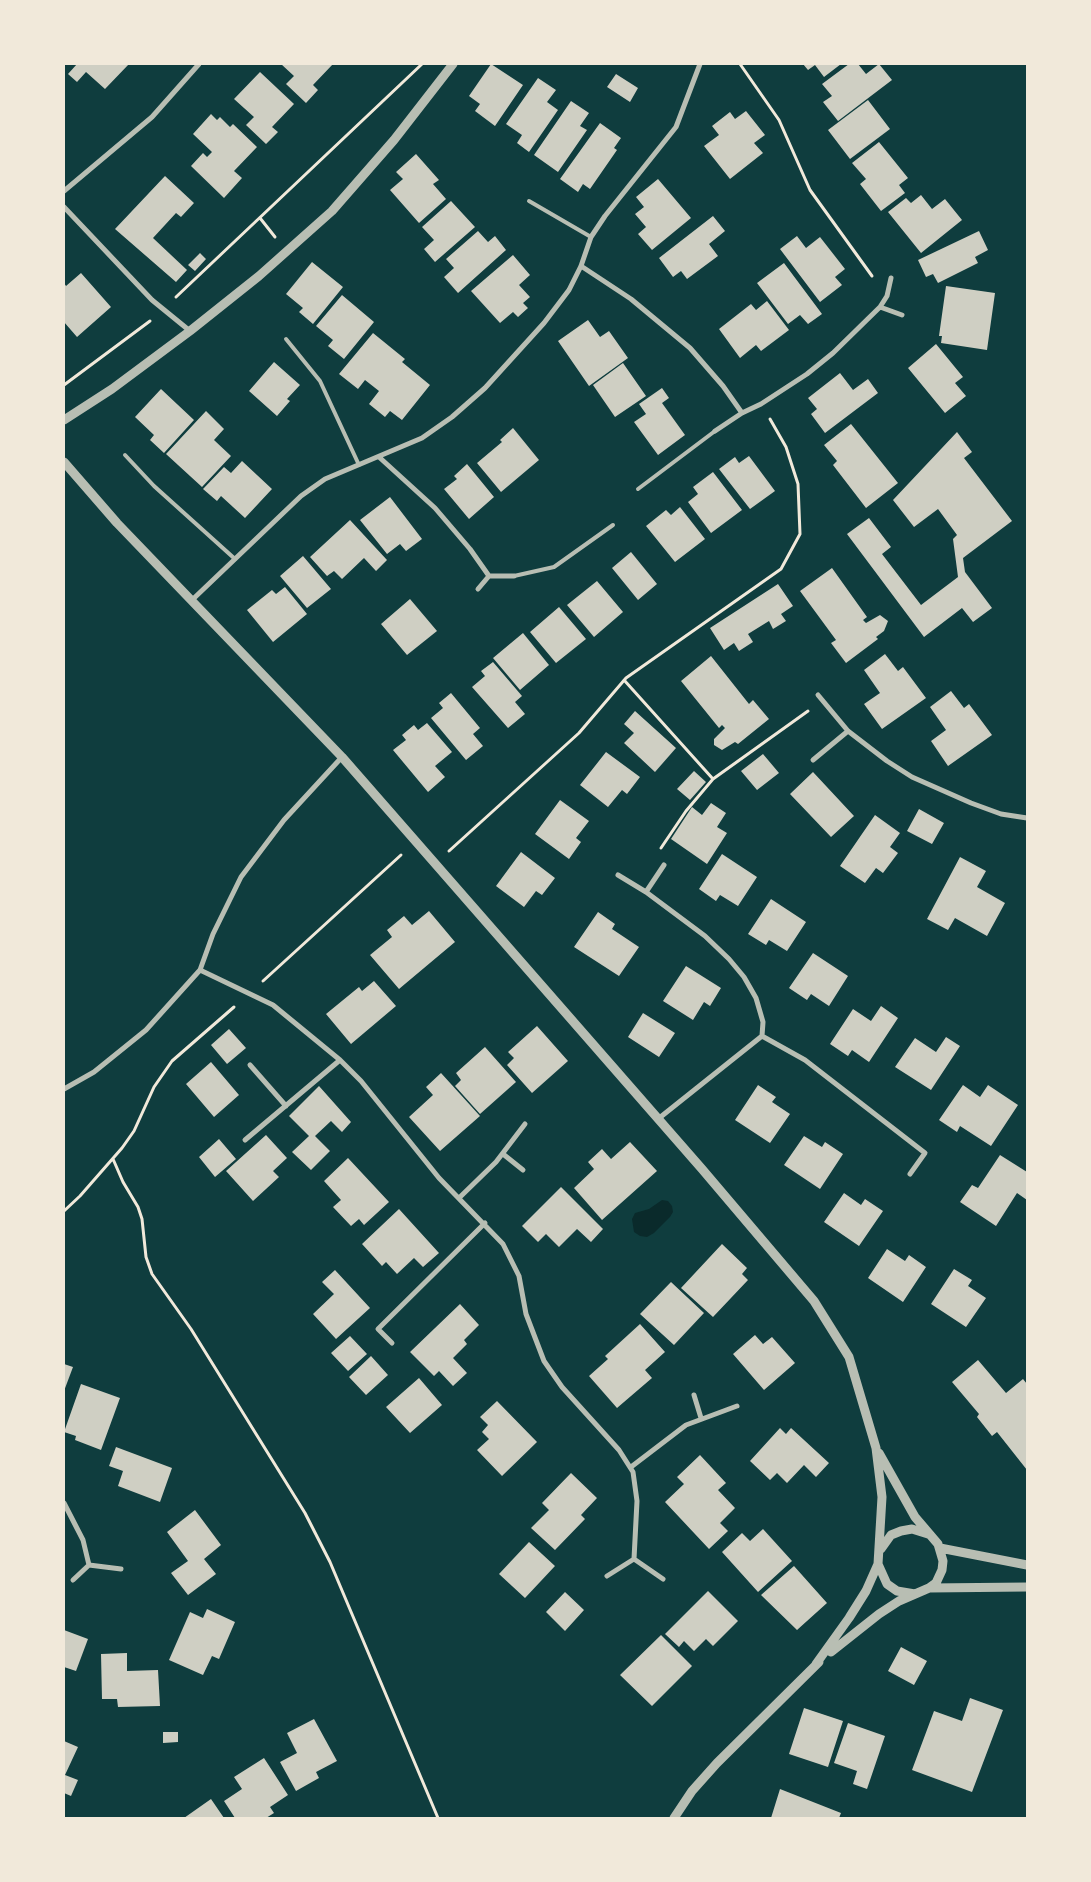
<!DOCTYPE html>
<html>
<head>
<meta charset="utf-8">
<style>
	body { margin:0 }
	#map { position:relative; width:1091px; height:1882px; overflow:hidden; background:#0f3d3e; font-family:Montserrat,sans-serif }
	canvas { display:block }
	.frame { position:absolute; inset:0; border:65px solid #f1e9da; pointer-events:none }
</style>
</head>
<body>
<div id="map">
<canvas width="1091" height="1882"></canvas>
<div class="frame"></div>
</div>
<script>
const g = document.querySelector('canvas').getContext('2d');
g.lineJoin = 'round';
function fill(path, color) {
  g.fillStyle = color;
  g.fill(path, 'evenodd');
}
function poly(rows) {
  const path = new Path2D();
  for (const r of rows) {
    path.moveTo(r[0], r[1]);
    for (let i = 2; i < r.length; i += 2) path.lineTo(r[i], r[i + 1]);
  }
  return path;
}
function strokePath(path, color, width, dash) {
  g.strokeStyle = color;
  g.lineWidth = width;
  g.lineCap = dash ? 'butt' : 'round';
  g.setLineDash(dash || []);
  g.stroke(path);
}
fill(poly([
	[662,1200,668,1201,672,1206,673,1212,670,1217,654,1233,647,1237,640,1236,634,1232,632,1219,635,1213,649,1209]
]), '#0a2a2b');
fill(poly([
	[77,64,129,64,105,89,86,72,77,82,68,74],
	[281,64,333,64,313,85,318,90,306,103,286,84,294,76],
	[491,64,523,85,495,126,475,111,480,104,469,96],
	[803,64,841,64,824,77,815,65,808,70],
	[849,64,858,64,866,74,879,64,892,80,838,121,823,102,832,96,822,84],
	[260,72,294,104,272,127,278,132,266,144,246,125,254,117,234,99],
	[616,74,638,88,630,102,607,87],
	[538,78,556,90,547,102,558,110,529,152,517,143,522,135,506,124],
	[868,100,890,129,850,159,828,130],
	[571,101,589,113,580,126,587,130,558,172,534,155],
	[746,111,765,135,754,143,763,153,730,179,704,146,719,135,712,126,730,112,735,119],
	[211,114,217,120,220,117,230,127,233,124,257,147,234,171,242,178,224,198,191,166,203,153,207,157,212,152,193,134],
	[600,123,621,138,614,148,617,150,590,189,583,184,578,192,560,179],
	[879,142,908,178,899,185,905,193,881,211,860,184,866,179,852,163],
	[416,154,439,180,433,184,446,199,419,223,390,190,403,179,396,172],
	[165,176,194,203,181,217,176,213,153,238,187,270,176,282,115,229],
	[658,179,691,218,652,250,638,234,646,227,635,214,644,207,636,197],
	[921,195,932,209,945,199,962,220,921,253,888,212,906,198,911,203],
	[451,201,475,227,435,262,424,249,434,240,422,227],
	[713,216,725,231,709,244,718,256,687,279,681,271,673,277,659,258],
	[478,231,488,242,495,236,506,250,458,293,444,277,454,268,446,259],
	[979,231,988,250,975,257,978,263,938,283,933,274,926,277,918,260],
	[797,236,806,248,820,237,845,269,835,277,842,285,820,302,780,249],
	[200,253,206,259,195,271,188,265],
	[513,255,530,275,519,285,530,297,523,303,528,308,518,317,513,312,500,323,471,291],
	[312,262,343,287,313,324,299,312,303,308,286,294],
	[784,263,822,314,808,324,800,315,788,324,757,283],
	[81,273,111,307,77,337,64,322,64,283,66,286],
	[946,286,995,293,987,350,941,343,942,336,939,336],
	[342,295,374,322,344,359,328,346,333,340,316,326],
	[767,301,789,330,761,351,756,345,740,358,719,329,751,304,756,310],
	[588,320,600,337,609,331,628,358,589,386,558,341],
	[373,333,405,359,402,362,430,385,402,420,390,411,385,417,369,404,379,391,365,380,358,389,339,374],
	[936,344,963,377,955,383,966,396,945,413,908,368],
	[274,362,300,385,287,399,290,401,277,416,249,391],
	[623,363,646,396,615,417,593,385],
	[840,373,853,390,868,379,878,393,825,433,811,414,817,409,808,398],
	[662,388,669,398,662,403,685,435,658,455,634,422,646,414,639,404],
	[161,389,194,420,164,453,150,440,154,435,135,417],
	[206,411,224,429,214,440,231,456,202,487,166,454],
	[851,424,898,483,866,508,833,465,837,461,824,445],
	[513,428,539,460,501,492,477,463,502,442,500,440],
	[957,432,972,452,964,458,1012,521,963,558,965,572,992,608,973,622,962,608,924,637,847,534,869,518,891,547,882,554,921,605,958,577,953,539,957,535,938,509,914,527,893,500],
	[749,456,775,491,750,509,719,469,735,457,739,463],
	[242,461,272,489,245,518,221,496,217,501,203,489,224,467,231,473],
	[467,464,494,497,469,519,444,489,457,479,454,476],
	[713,472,742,510,711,533,688,502,698,494,693,487],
	[390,497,422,539,406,551,400,544,387,554,360,520],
	[680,507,705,539,675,562,646,526,666,510,671,515],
	[350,520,387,560,376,571,364,558,342,579,334,571,327,576,310,557],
	[631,552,657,584,638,600,612,568],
	[303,556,331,589,307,608,280,576],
	[832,568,867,617,863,620,866,623,880,615,888,621,884,631,876,637,878,639,846,663,831,643,836,640,800,591],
	[597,581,623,612,594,637,567,605],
	[778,584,793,606,781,614,786,621,773,629,769,621,748,634,753,642,739,651,734,643,724,650,710,628],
	[285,587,307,614,273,642,247,610,272,590,276,594],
	[410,599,437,631,407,655,381,624],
	[559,607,586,639,556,663,530,632],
	[523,633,549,665,520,690,493,658],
	[885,654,898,671,903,667,926,698,882,729,864,704,880,693,864,670],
	[711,656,749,704,753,700,769,719,738,744,735,742,722,750,714,745,714,739,725,728,722,725,719,728,681,681],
	[493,662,522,696,515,702,525,714,508,728,472,687,485,676,481,671],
	[951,691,964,708,969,704,992,735,948,766,931,741,946,730,930,707],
	[451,693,480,728,473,734,483,746,466,760,431,718,443,708,439,703],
	[635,711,676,748,655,772,624,743,634,733,624,724],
	[427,723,452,752,435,766,445,777,428,792,393,750,406,740,402,735,414,725,418,730],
	[606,752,640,777,627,794,622,790,608,807,580,785],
	[763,754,779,773,757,790,741,771],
	[694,771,706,782,690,800,677,789],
	[813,772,854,816,831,837,790,794],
	[560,800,589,821,576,838,581,842,569,859,535,834],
	[711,803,726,813,717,827,727,833,707,864,671,839,692,807,702,815],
	[919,809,944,823,932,844,907,831],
	[875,815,900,833,890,847,898,853,883,873,876,868,865,883,840,866],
	[521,852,555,878,542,895,536,891,524,907,496,886],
	[722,854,757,877,738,906,720,895,716,901,699,889],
	[960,857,986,871,977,887,1005,903,987,936,955,918,948,930,927,919],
	[771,899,806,922,787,951,769,940,766,945,748,934],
	[429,911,455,942,399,989,370,955,392,937,387,930,404,916,412,925],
	[598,912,615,924,612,929,639,947,619,976,574,947],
	[813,953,848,976,829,1006,811,994,807,1000,789,988],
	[686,966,721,988,710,1006,704,1002,693,1020,663,1001],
	[374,981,396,1006,351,1044,326,1014,359,987,362,991],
	[881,1006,898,1018,869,1062,852,1050,848,1056,830,1044,853,1009,871,1021],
	[643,1013,675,1033,659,1057,628,1037],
	[537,1026,568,1061,532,1093,507,1065,514,1058,508,1052],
	[229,1029,246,1048,227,1064,211,1045],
	[946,1037,960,1046,931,1090,895,1067,915,1038,936,1052],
	[485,1047,516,1082,480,1114,455,1086,461,1080,456,1073],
	[211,1062,239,1095,214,1117,186,1084],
	[441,1073,480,1116,440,1151,409,1117,433,1095,426,1087],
	[758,1085,776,1097,772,1102,790,1114,770,1143,735,1120],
	[963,1085,980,1097,988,1085,1018,1105,991,1146,960,1126,957,1132,939,1120],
	[319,1086,351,1122,342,1132,331,1121,315,1136,330,1151,311,1170,292,1152,309,1136,289,1116],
	[266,1135,287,1158,273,1171,279,1177,253,1201,226,1171],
	[804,1136,822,1147,825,1142,843,1154,820,1189,784,1165],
	[219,1139,236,1159,215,1177,199,1157],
	[630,1142,657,1171,602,1220,574,1188,594,1169,588,1162,602,1149,611,1159],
	[1000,1155,1027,1172,1027,1200,1017,1193,996,1226,960,1202,972,1185,978,1188],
	[348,1158,389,1202,364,1225,359,1219,351,1226,333,1207,341,1200,324,1181],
	[561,1187,603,1229,591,1242,577,1229,559,1247,546,1234,538,1242,522,1226],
	[844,1193,861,1205,865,1199,883,1211,859,1246,824,1222],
	[399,1209,439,1253,423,1267,414,1258,397,1274,386,1262,382,1266,362,1244],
	[722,1244,747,1268,742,1274,748,1280,713,1317,681,1288],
	[887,1249,905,1261,909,1255,926,1267,903,1302,868,1278],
	[954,1269,972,1280,968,1286,986,1298,966,1327,931,1304],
	[335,1270,370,1308,336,1339,313,1314,334,1294,322,1282],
	[671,1282,704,1313,674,1345,640,1314],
	[460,1304,479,1325,464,1340,467,1344,453,1358,467,1373,453,1386,439,1371,434,1376,410,1352],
	[640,1324,665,1352,645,1370,652,1378,617,1408,589,1376,608,1359,605,1356],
	[755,1335,763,1344,772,1337,795,1363,764,1390,733,1354],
	[350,1336,367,1354,348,1371,331,1353],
	[371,1356,388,1375,366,1395,349,1377],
	[978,1360,1006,1393,1023,1379,1027,1384,1027,1470,997,1432,992,1436,977,1417,979,1414,952,1382],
	[64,1364,73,1367,64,1391],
	[419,1378,442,1405,410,1433,386,1407],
	[81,1384,120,1398,101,1450,75,1440,76,1436,64,1432],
	[497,1401,537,1442,502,1476,477,1450,489,1439,482,1432,488,1425,480,1417],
	[780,1428,786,1434,791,1428,829,1463,816,1477,804,1465,787,1483,777,1473,770,1480,750,1461],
	[116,1447,172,1468,160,1502,118,1486,123,1471,109,1466],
	[700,1455,726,1483,718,1490,735,1508,720,1523,728,1531,709,1549,665,1502,684,1484,677,1477],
	[571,1473,597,1498,581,1515,585,1519,555,1550,531,1528,549,1510,542,1503],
	[195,1510,221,1545,204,1559,216,1574,188,1595,171,1573,188,1561,167,1532],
	[763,1529,792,1561,758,1592,722,1552,742,1533,750,1541],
	[529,1542,555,1566,525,1598,499,1574],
	[794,1566,827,1603,797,1630,761,1595],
	[708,1591,738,1621,713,1646,706,1639,694,1651,684,1641,679,1647,665,1634],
	[565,1592,584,1610,565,1631,546,1612],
	[207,1609,235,1622,219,1659,212,1656,203,1675,169,1660,190,1612,203,1618],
	[64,1630,88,1639,76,1671,64,1667],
	[661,1635,692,1666,652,1706,620,1675],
	[901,1647,927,1661,914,1685,888,1671],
	[127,1653,127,1671,158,1670,160,1706,118,1707,117,1699,102,1699,101,1654],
	[970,1698,1003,1710,972,1792,912,1770,934,1711,962,1721],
	[804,1708,843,1721,828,1767,789,1754],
	[314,1719,337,1761,316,1772,319,1778,296,1791,280,1762,297,1753,287,1733],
	[848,1723,885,1736,867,1789,853,1784,857,1771,834,1763],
	[163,1732,178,1732,178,1742,163,1743],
	[64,1741,78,1747,65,1775,78,1780,71,1796,64,1793],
	[264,1758,288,1795,270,1807,274,1813,266,1818,235,1818,224,1801,242,1789,234,1777],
	[780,1789,841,1813,839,1818,771,1818],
	[211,1799,224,1818,184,1818]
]), '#cfcfc3');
strokePath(poly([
	[740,64,779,120,810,190,872,276],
	[260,218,275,237],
	[176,297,422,64],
	[64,385,150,321],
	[624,680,713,779,686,811,661,848],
	[713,779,808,711],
	[449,851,579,733,626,678,781,569,800,534,798,484,786,447,770,419],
	[263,981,401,855],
	[113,1159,123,1182,138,1207,142,1219,146,1257,152,1274,191,1329,305,1513,330,1562,438,1818],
	[64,1211,80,1196,122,1148,134,1131,154,1087,172,1061,234,1007]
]), '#f1e9da', 3);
strokePath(poly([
	[529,201,591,237],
	[286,339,320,381,359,465],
	[125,455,154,486,235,559],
	[638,489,715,431],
	[514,576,554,567,613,525]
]), '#b8beb3', 4);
strokePath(poly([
	[64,191,152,117,199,64],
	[64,207,152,300,190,331],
	[581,266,631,299,690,348,723,386,742,413],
	[880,307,902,315],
	[715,431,742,413,761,404,807,374,833,353,880,307,887,296,891,278],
	[379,457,435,508,470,549,489,576,478,589],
	[489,576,514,576],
	[191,601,301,496,325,479,422,438,452,417,485,388,544,323,569,290,581,266,591,237,605,216,676,127,700,64],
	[818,695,848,731,887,761,912,777,971,803,1001,814,1027,818],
	[813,760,848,731],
	[618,875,646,892,705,936,729,959,744,977,756,998,763,1022,762,1036,805,1060,925,1153,910,1174],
	[646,892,664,865],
	[200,970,273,1005,340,1060,361,1081,439,1178,503,1244,519,1276,526,1314,544,1361,562,1387,619,1450,633,1472,637,1501,634,1559,607,1576],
	[250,1065,286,1106],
	[64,1089,94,1072,146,1030,200,970,213,934,241,877,284,820,342,757],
	[658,1119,762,1036],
	[245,1140,340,1060],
	[503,1154,523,1170],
	[459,1198,496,1162,525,1124],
	[392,1343,378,1329,485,1223],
	[694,1395,701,1418],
	[631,1467,686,1425,737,1406],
	[64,1503,83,1540,89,1565],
	[634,1559,663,1579],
	[73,1580,89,1565,121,1569]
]), '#b8beb3', 5);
strokePath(poly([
	[64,420,112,389,190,331,259,276,332,211,394,140,453,64],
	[64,462,117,523,342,757,702,1169,814,1301,849,1357,876,1448,882,1497,878,1564,866,1591,849,1618,816,1664],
	[940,1548,1027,1565],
	[881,1549,891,1535,901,1531,912,1529,928,1534],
	[878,1564,887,1584,897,1591,915,1594],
	[929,1588,1027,1587],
	[831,1652,879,1614,899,1601,929,1588,936,1583,942,1570,943,1561,938,1544,915,1517,879,1453],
	[674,1818,692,1791,717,1763,819,1662]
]), '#b8beb3', 9);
</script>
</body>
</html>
